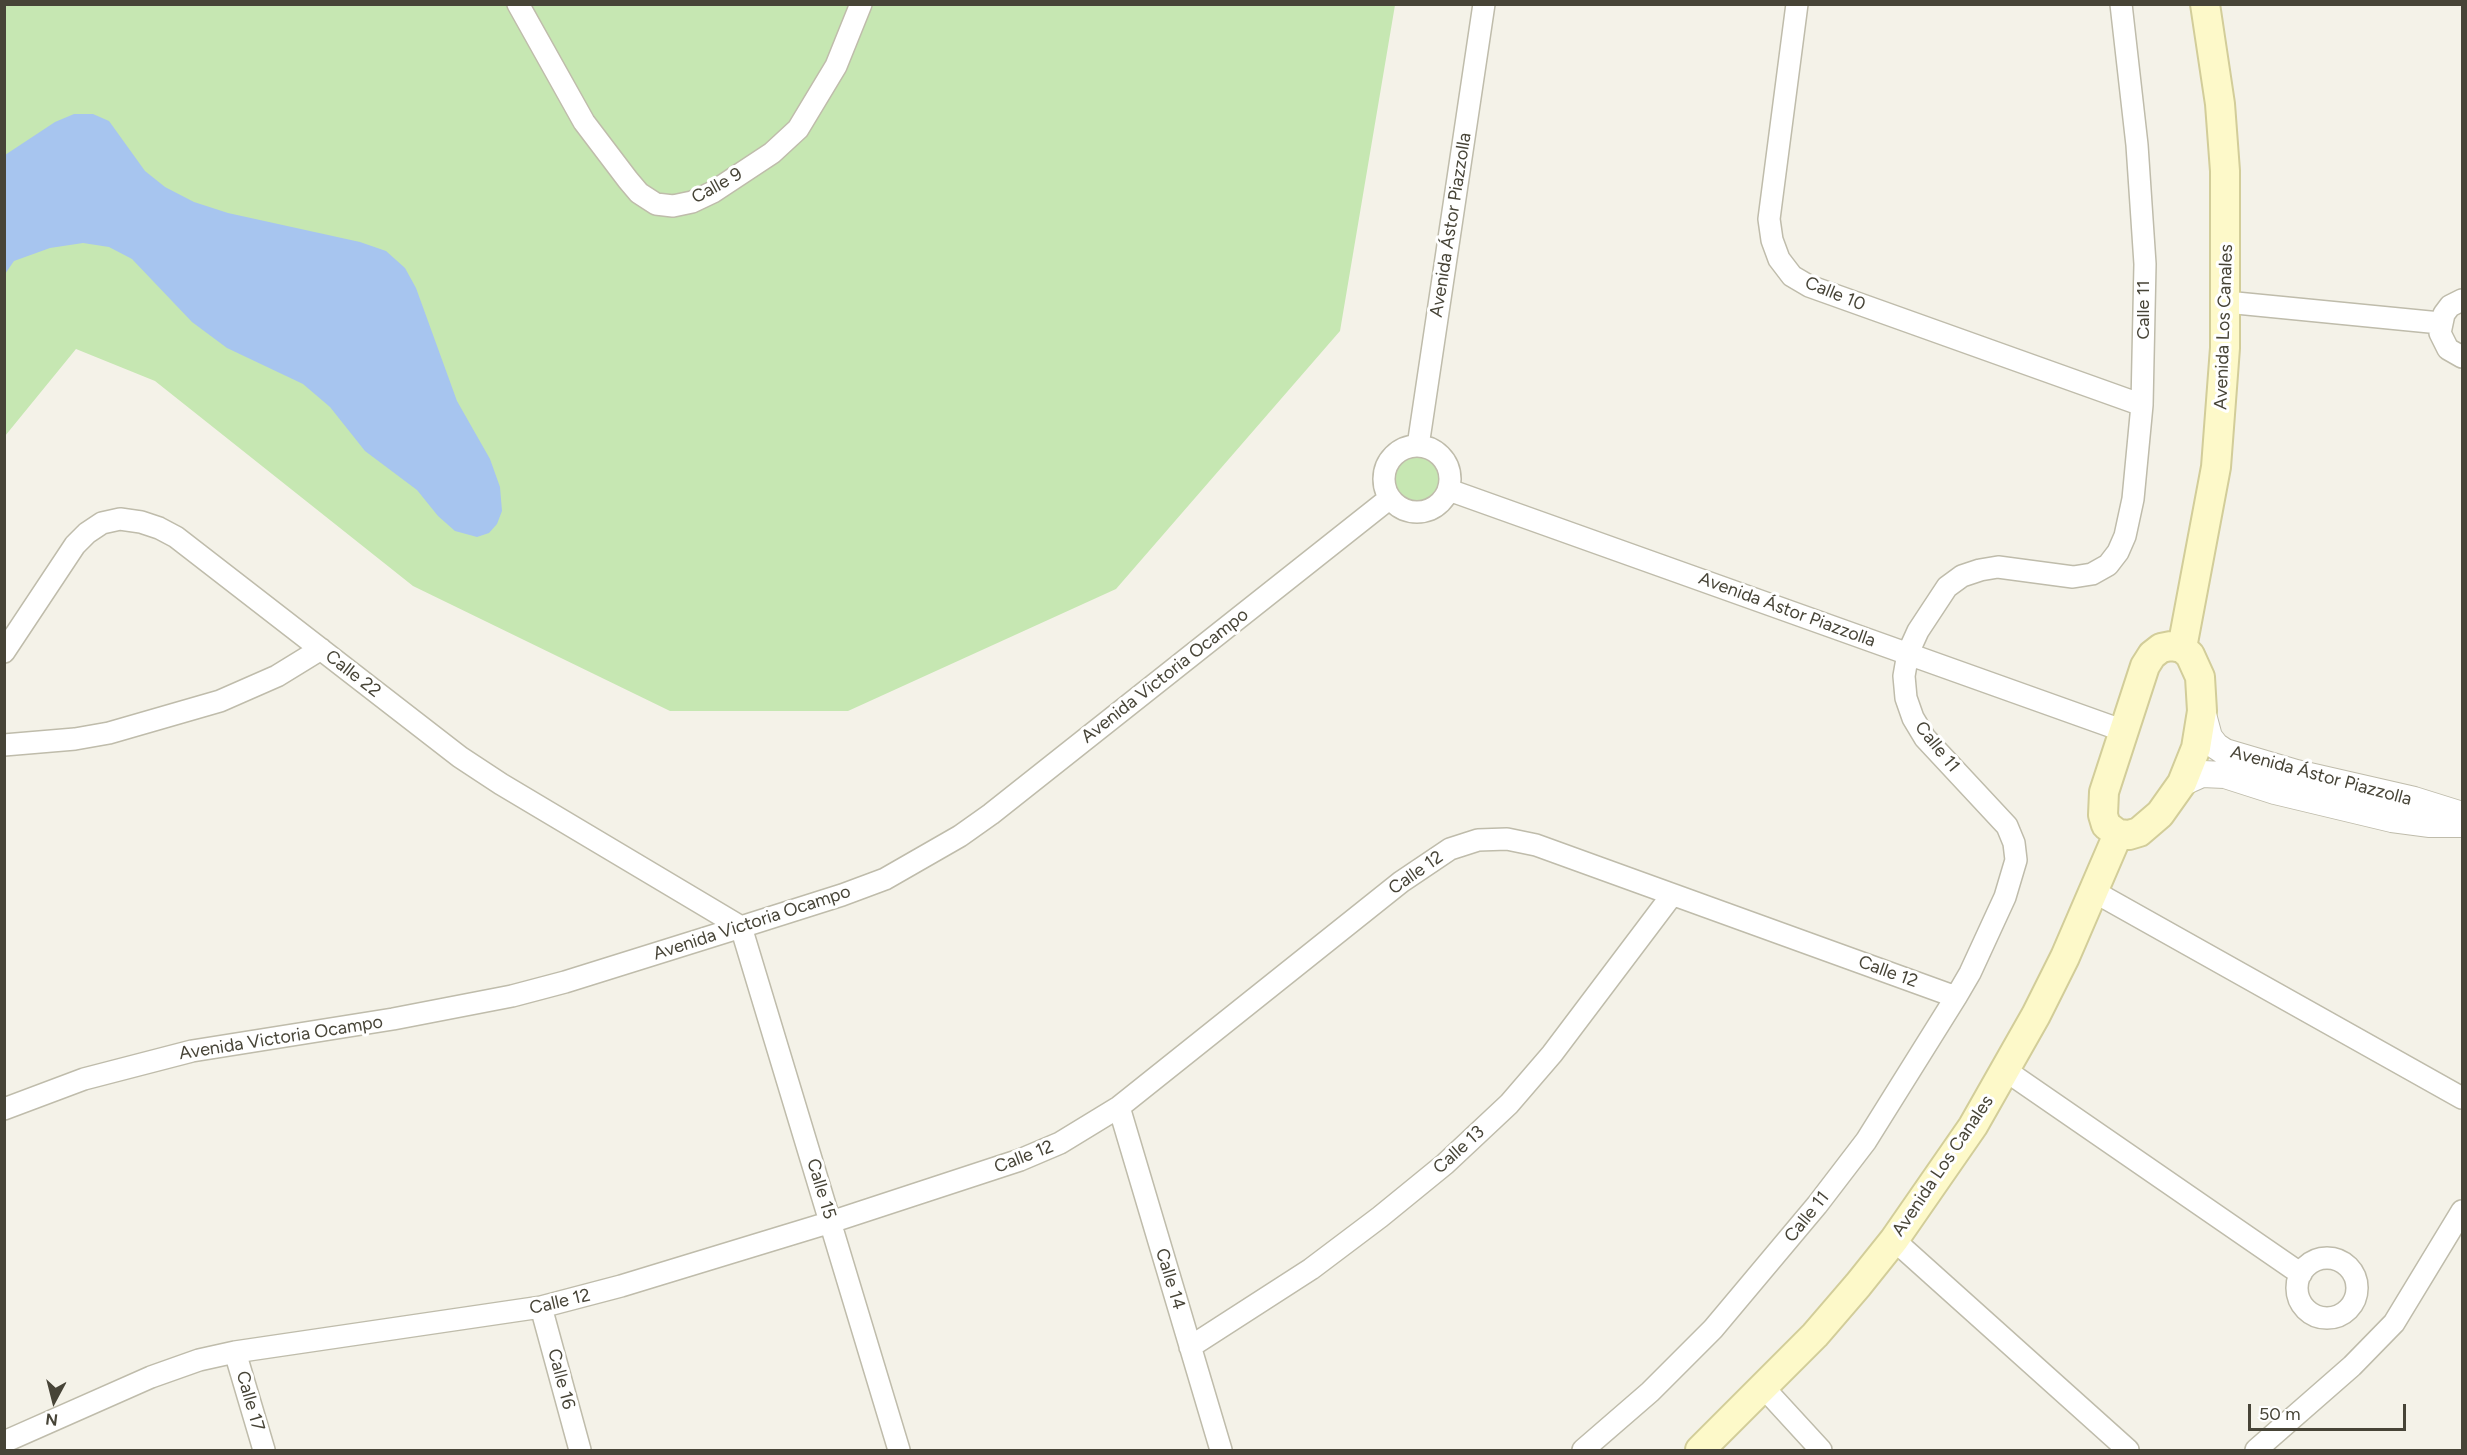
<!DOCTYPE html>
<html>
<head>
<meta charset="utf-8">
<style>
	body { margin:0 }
	#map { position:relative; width:2467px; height:1455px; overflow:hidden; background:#f4f2e8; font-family:Figtree,sans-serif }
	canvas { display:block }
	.frame { position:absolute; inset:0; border:6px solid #474437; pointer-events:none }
	.north { position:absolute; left:24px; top:1371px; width:60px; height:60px; -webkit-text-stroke:4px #fff; paint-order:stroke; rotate:187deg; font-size:16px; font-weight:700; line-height:24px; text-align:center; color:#474437 }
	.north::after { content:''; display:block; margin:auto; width:21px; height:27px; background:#474437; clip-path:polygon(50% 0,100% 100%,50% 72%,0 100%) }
	.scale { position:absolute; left:2248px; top:1404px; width:158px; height:27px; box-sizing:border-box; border:3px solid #474437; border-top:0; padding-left:8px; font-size:18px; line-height:21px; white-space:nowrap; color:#474437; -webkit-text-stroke:4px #fff; paint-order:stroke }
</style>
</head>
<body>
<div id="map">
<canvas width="2467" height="1455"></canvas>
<div class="frame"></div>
<div class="north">N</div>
<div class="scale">50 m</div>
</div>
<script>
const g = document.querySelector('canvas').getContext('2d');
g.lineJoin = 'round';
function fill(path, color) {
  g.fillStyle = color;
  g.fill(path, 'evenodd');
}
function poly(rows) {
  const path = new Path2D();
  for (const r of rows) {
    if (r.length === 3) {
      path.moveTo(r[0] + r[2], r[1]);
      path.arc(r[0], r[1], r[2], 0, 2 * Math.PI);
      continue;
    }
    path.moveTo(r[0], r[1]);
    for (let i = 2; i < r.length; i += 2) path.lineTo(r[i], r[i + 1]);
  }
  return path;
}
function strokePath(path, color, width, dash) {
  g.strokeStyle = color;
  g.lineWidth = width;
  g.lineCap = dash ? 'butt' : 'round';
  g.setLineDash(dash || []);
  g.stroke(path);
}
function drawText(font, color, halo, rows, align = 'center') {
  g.font = font + ' Figtree,sans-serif';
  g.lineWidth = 6;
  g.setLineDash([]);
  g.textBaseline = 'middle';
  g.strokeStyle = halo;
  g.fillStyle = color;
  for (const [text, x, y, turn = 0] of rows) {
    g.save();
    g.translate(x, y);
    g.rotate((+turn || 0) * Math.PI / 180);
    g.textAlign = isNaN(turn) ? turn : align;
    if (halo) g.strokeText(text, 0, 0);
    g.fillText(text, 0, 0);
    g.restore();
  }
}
fill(poly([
	[5,5,1395,5,1340,331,1116,589,848,711,670,711,413,586,155,381,76,349,5,436],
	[1416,479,23]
]), '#c6e7b2');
fill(poly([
	[74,114,93,114,109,121,145,171,165,187,194,202,228,213,360,242,386,251,405,268,416,288,457,401,490,459,500,487,502,511,497,524,489,533,477,537,455,531,438,516,417,490,365,451,330,407,303,384,227,348,192,322,132,259,109,247,83,243,50,248,14,261,5,274,5,155,55,122]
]), '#a7c5ef');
const minor = poly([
	[518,4,584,122,628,180,639,193,656,204,673,206,692,202,713,192,772,153,798,129,836,66,861,4],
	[1797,4,1769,219,1772,240,1779,259,1792,276,1809,286,2142,405],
	[2462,300,2450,306,2444,314,2440,333,2448,349,2462,357],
	[2226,302,2440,323],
	[1417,479,33],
	[1418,446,1484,4],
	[1449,490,2124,731],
	[4,652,75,545,87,533,102,523,120,519,141,522,159,528,176,537,460,757,501,784,741,927,899,1450],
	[4,745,75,739,109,733,220,701,277,676,321,649],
	[2093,891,2462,1098],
	[2005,1070,2301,1274],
	[1119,1107,1221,1450],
	[4,1109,84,1079,192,1051,393,1019,512,996,565,982,741,927,842,895,885,879,960,836,991,814,1390,498],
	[1894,1240,2128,1450],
	[2327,1288,30],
	[541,1307,580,1450],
	[1190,1347,1311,1269,1380,1217,1445,1164,1509,1104,1552,1054,1672,895],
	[235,1352,264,1450],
	[1764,1388,1821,1450],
	[4,1442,151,1377,199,1360,235,1352,541,1307,621,1286,831,1222,1020,1160,1060,1143,1119,1107,1401,882,1450,849,1478,840,1507,839,1536,845,1956,997],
	[1583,1450,1650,1392,1713,1329,1817,1205,1866,1141,1956,997,1970,973,2005,897,2016,860,2014,843,2007,826,1925,738,1913,718,1906,698,1904,676,1908,653,1918,631,1947,587,1962,576,1980,570,1998,567,2073,577,2092,574,2108,565,2118,552,2125,536,2133,499,2142,405,2145,264,2137,145,2121,4],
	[2256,1450,2352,1366,2394,1323,2462,1211]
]);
const tertiary = poly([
	[2202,711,2209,737,2216,746,2225,752,2296,773,2414,800,2462,815],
	[2182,783,2202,774,2225,775,2275,791,2392,819,2430,824,2462,824]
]);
const secondary = poly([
	[2171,646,2182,648,2190,655,2200,677,2202,711,2196,748,2182,783,2160,814,2139,832,2129,835,2118,834,2106,825,2103,815,2104,792,2145,666,2152,655,2161,648,2171,646],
	[2182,648,2216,467,2225,348,2225,171,2220,104,2205,4],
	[1700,1450,1815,1335,1858,1285,1894,1240,1973,1126,2036,1015,2065,957,2118,834]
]);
strokePath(minor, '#bfbcab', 24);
strokePath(tertiary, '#bfbcab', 28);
strokePath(secondary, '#d2cd99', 32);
strokePath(minor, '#fff', 21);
strokePath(tertiary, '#fff', 26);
strokePath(secondary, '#fdf9c9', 28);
drawText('18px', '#474437', '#fff', [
	["Calle 9",717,186,-29],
	["Avenida Ástor Piazzolla",1451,225,-81],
	["Calle 10",1835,294,22],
	["Calle 11",2144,310,-90],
	["Avenida Los Canales",2224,327,-88],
	["Avenida Ástor Piazzolla",1787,610,20],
	["Calle 22",353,674,38],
	["Avenida Victoria Ocampo",1165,676,-38],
	["Calle 11",1937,747,51],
	["Avenida Ástor Piazzolla",2321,776,15],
	["Calle 12",1416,873,-35],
	["Avenida Victoria Ocampo",752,923,-18],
	["Calle 12",1888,972,20],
	["Avenida Victoria Ocampo",281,1038,-9],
	["Calle 13",1459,1150,-42],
	["Calle 12",1024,1157,-21],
	["Avenida Los Canales",1943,1166,-56],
	["Calle 15",821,1189,73],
	["Calle 11",1807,1217,-51],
	["Calle 14",1170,1279,73],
	["Calle 12",560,1302,-13],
	["Calle 16",561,1379,75],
	["Calle 17",250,1401,74]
]);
</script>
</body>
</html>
